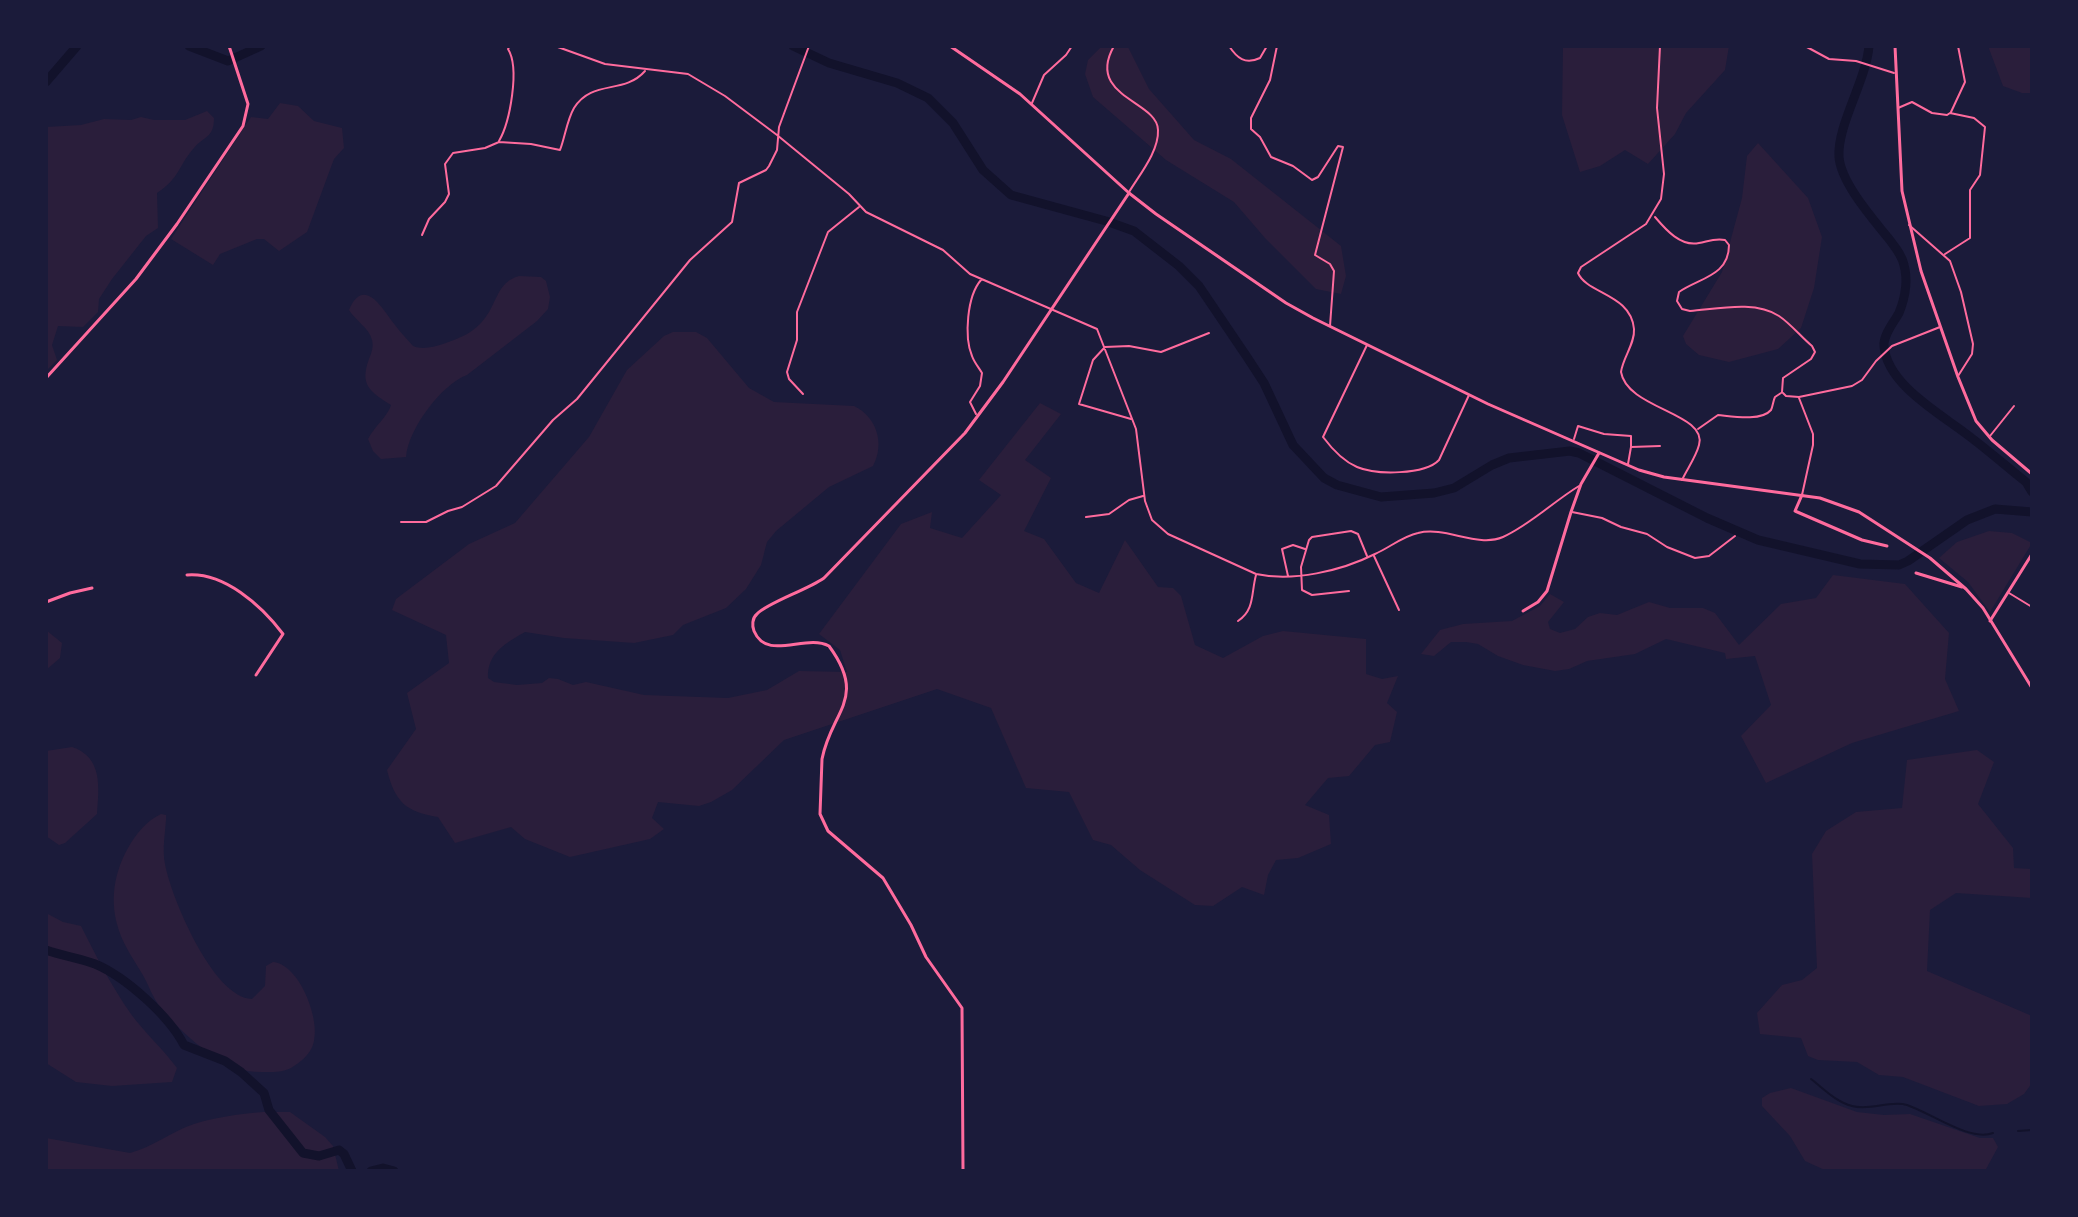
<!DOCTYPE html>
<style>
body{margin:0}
#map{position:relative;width:2078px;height:1217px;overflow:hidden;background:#1b1b3a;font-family:Arial,sans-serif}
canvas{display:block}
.frame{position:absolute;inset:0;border:48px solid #1b1b3a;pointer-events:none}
</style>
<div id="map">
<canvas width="2078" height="1217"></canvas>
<div class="frame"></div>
</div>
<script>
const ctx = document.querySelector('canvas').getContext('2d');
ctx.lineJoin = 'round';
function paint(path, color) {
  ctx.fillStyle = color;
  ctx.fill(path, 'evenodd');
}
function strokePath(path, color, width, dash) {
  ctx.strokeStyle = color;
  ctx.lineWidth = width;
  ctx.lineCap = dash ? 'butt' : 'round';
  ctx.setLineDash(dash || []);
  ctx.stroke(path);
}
paint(new Path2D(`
 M 1102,46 L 1128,47 L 1149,89 L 1194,140 L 1231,159 L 1341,246 L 1346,276 L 1341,294 L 1316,289 L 1265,238 L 1234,202 L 1166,160 L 1093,97 L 1085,74 L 1088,60 Z
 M 1563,46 L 1729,46 L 1725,70 L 1686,113 L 1675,134 L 1648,164 L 1625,150 L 1600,166 L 1580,172 L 1562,115 Z
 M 1988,46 L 2032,46 L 2032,93 L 2022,93 L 2003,86 Z
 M 280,103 L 298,106 L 314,121 L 342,128 L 344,148 L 334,159 L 307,232 L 279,251 L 264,239 L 257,239 L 220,254 L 213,265 L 171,239 L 251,117 L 268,119 Z
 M 207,111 L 214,118 C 214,138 204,136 194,148 C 178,166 180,178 157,193 L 158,228 L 146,236 L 112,279 L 99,299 L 98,312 L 83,327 L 58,326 L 52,345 L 57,360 L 46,371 L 46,127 L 81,125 L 104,119 L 131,120 L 141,117 L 154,120 L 185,120 Z
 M 1758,143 L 1808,198 L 1822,237 L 1814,288 L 1801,328 L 1778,349 L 1729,362 L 1699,355 L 1686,344 L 1683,336 L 1722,272 L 1742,198 L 1747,156 Z
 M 519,276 L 541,277 L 546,281 L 550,297 L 548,309 L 537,321 L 467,375 C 442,384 408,429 406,457 L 381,459 L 373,451 L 368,439 C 374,427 388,416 391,405 C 371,392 359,386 369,359 C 371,354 374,347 372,340 C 370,329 355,320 349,310 C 364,274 384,311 395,325 C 400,332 407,339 413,346 C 423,350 433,347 443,344 C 460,338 474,333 485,318 C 497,303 497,282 519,276 Z
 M 673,332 L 696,332 L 707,338 L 749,388 L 774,402 L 854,406 C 877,417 885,444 873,466 L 829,487 L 776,531 L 767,542 L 761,565 L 746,589 L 726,608 L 683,625 L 673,635 L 634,643 L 564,638 L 525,632 C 506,643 487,653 488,678 L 494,682 L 517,685 L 542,683 L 549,678 L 558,679 L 573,685 L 586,682 L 644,695 L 728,698 L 767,690 L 799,671 L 847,672 L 840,650 L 819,634 L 901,524 L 932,512 L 930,528 L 962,538 L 1001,495 L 979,480 L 1040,403 L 1061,414 L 1025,460 L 1051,478 L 1024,531 L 1044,539 L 1076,583 L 1099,593 L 1125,540 L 1158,587 L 1173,588 L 1181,596 L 1195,645 L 1223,658 L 1263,636 L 1283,631 L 1366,639 L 1366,674 L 1382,679 L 1398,676 L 1387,703 L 1397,712 L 1390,742 L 1375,745 L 1349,776 L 1328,778 L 1305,805 L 1329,815 L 1331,844 L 1298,858 L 1276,860 L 1268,875 L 1264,895 L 1242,887 L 1213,906 L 1195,905 L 1140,870 L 1111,845 L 1093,840 L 1069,792 L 1026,788 L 991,708 L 937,689 L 784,740 L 732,790 L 711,802 L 699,806 L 658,802 L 652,818 L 664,829 L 650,839 L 570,857 L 525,839 L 511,827 L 455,843 L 438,817 C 406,812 395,802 387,770 L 416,729 L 407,693 L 449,663 L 446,635 L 392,610 L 396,599 L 469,544 L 515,523 L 589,437 L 627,370 L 664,336 Z
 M 1989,531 L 2012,533 L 2032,543 L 1990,612 L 1968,582 L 1939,558 L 1957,542 Z
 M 1833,575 L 1905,584 L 1949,633 L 1945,679 L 1959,711 L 1852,743 L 1766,783 L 1741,736 L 1771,705 L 1755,656 L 1726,659 L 1725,653 L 1666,639 L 1635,654 L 1587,661 L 1569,669 L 1555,671 L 1523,665 L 1498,656 L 1478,644 L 1466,642 L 1451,642 L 1434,656 L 1421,654 L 1440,630 L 1463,624 L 1512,621 L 1540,606 L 1550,594 L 1564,602 L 1548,622 L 1550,629 L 1560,633 L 1575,629 L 1588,617 L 1600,613 L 1617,615 L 1649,602 L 1670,608 L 1703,608 L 1715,613 L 1739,645 L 1781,604 L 1816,598 Z
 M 46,630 L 62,643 L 60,658 L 46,670 Z
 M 72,747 C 103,757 99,788 97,814 L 65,843 L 59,845 L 46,836 L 46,751 Z
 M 1977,750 L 1994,762 L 1978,804 L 2013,848 L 2014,868 L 2032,869 L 2032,898 L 1956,893 L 1930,910 L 1927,971 L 2032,1016 L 2032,1083 L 2024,1094 L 2007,1104 L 1979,1106 L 1903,1077 L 1879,1075 L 1857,1062 L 1818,1060 L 1808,1056 L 1801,1038 L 1760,1034 L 1757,1013 L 1782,985 L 1802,980 L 1817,968 L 1812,854 L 1826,831 L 1856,812 L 1902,808 L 1907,760 Z
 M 161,814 L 166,815 L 166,820 C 165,834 162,850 165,864 C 171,897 213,998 252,999 L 265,986 L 266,966 L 273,962 C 299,964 320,1018 314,1041 C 312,1053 301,1062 291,1068 C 283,1072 276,1072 268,1072 C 259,1072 251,1072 243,1070 C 215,1063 175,1028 158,1004 C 151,994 148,983 141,972 C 132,957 121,941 117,924 C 110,897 115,871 128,848 C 136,834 146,821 161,814 Z
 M 46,913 L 63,922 L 81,926 C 96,956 112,987 131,1014 C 144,1032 163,1049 177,1068 L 172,1082 L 112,1086 L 76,1082 L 46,1063 Z
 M 1791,1088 L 1857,1112 L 1884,1115 L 1910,1114 L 1980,1138 L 1993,1138 L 1998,1147 L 1985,1171 L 1827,1171 L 1805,1161 L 1790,1136 L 1762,1106 L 1762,1098 L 1770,1093 Z
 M 263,1112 L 290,1112 L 325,1137 L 333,1146 L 339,1171 L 46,1171 L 46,1138 L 130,1153 C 153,1147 172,1131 194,1124 C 216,1117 239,1114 263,1112 Z`), '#2a1e3b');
strokePath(new Path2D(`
 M 1811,1079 C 1824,1089 1836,1102 1852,1106 C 1870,1111 1890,1100 1907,1105 C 1931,1113 1970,1142 1993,1133
 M 2018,1131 L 2032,1130`), '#12122b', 2);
strokePath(new Path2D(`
 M 189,46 L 228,61 L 261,46
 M 793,46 L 829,63 L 897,83 L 928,98 L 953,123 L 983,170 L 1011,195 L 1106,221 L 1134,231 L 1179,266 L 1199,286 L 1247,357 L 1264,383 L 1293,445 L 1324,478 L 1337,485 L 1381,497 L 1434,493 L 1454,488 L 1492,465 L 1509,458 L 1570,451 L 1579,453 L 1707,518 L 1758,540 L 1860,564 L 1899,565 L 1908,561 L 1967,520 L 1995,509 L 2032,512
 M 1869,46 C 1866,81 1837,125 1839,157 C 1841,183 1873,219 1889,239 C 1895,247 1902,255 1904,265 C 1908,280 1905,298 1899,313 C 1894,322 1883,335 1884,346 C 1887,385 1941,414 1969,436 C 1989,451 2007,467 2026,482 L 2032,492
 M 46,82 L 77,46
 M 46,950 C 62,956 80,958 95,964 C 126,977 169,1016 184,1045 L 225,1061 L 241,1072 L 264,1093 L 269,1110 L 303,1153 L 319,1156 L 339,1150 L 344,1154 L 352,1171
 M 371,1171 L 383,1168 L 394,1171`), '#12122b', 9);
strokePath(new Path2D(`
 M 555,46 L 605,64 L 688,74 L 725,96 L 777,135 L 849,194 L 866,212 L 943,250 L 970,274 L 1097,329 L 1136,429 L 1145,501 L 1152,520 L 1168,534 L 1256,574 C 1293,582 1341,571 1375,554 C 1389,548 1403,536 1418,533 C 1446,526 1477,548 1503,537 C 1530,525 1554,501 1579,486
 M 1114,46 C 1085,97 1158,101 1158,130 C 1159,151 1140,174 1129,192
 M 1229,46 C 1237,58 1245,65 1260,58 L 1267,46
 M 1277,46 L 1270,80 L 1251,118 L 1251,129 L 1260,137 L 1271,157 L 1293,166 L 1312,180 L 1318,177 L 1338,146 L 1343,147 L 1315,255 L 1330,264 L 1334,271 L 1330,326
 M 1660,46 L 1657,108 L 1664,174 L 1661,199 L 1646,224 L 1581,267 L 1578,273 C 1587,294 1631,294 1634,329 C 1635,344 1623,357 1621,372 C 1627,409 1708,413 1699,445 C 1696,457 1687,469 1682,480
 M 1805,46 L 1829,59 L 1856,61 L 1894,73
 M 1032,103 L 1044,75 L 1066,55 L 1072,46
 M 1898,108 L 1912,102 L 1932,113 L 1947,115 L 1950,113 L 1974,118 L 1985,127 L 1980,175 L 1970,190 L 1970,238 L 1945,254
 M 1951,112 L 1965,82 L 1958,46
 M 499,141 C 510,122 520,68 508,49 L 510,46
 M 1655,217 C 1666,230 1681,247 1699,243 C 1709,241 1715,238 1725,240 L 1729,245 C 1729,276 1699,278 1679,292 L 1677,301 L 1682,309 L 1690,311 C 1717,309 1755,300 1779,316 C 1791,324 1801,337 1812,346 L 1815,352 L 1811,359 L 1783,378 L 1782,392
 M 1909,225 L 1950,261 L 1961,292 L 1973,344 L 1972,354 L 1958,376
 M 422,235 L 429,219 L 445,202 L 449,194 L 445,164 L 453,153 L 485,148 L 499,142 L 531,144 L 560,150 C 565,137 567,120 574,108 C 592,79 624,95 645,71
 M 1367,345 L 1323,437 C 1332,449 1343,461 1357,467 C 1376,475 1425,475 1439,460 L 1469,395
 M 1783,393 L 1786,396 L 1799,397 L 1852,386 L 1862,380 L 1876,361 L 1892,346 L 1940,327
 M 803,394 L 789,379 L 787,372 L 797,340 L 797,312 L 828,232 L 859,207
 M 1799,398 L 1813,434 L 1813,445 L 1802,495
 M 976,414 L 970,402 L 980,386 L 982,373 C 979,368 974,362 972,356 C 964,337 967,296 981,280
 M 1131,419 L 1079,404 L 1093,360 L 1105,347 L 1129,346 L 1161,352 L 1209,333
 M 1698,429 L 1718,415 C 1730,416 1761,422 1771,410 C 1773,406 1773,401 1775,397 L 1781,393
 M 1990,436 L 2014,406
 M 1574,439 L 1578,426 L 1604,434 L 1631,436 L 1631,447
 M 1628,464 L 1631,447 L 1660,446
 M 1572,512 L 1602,518 L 1621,527 L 1647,534 L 1667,547 L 1695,558 L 1709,556 L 1735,536
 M 1086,517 L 1109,514 L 1129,500 L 1143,496
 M 401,522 L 426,522 L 448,511 L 462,507 L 496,486 L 553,420 L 577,399 L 690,260 L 732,222 L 739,183 L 766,170 L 769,166 L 777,150 L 779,127 L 809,46
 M 1374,556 L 1399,610
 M 1288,576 L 1282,549 L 1293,545 L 1305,549
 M 1349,591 L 1312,595 L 1302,590 L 1301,567 L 1309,540 L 1312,537 L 1351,531 L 1358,534 L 1367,556
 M 2009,593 L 2032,607
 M 1238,621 C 1255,610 1251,593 1256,575`), '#ff6b9d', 2);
strokePath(new Path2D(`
 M 1802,495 L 1795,511 L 1862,540 L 1887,546
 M 1916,573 L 1962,587
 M 187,575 C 224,572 261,605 283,634 L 256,675
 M 46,602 L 70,593 L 92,588
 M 1523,611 L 1538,602 L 1547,591 L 1571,512 L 1581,484 L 1599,453
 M 1990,621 L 2032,554
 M 963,1171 L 962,1008 L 926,957 L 911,925 L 883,878 L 828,831 L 820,814 L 822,759 C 831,711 868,699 829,646 C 806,633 767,662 754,631 C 752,626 752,618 757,614 C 767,603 807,590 824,578 L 965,433 L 1003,382 L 1129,193`), '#ff6b9d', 3);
strokePath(new Path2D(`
 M 950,46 L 1020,94 L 1129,193 L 1156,214 L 1286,303 L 1313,318 L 1488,404 L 1639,470 L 1664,477 L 1820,498 L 1859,512 L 1930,558 L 1966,589 L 1983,608 L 2032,688
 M 1895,46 L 1902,191 L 1921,271 L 1958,377 L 1976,421 L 1992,440 L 2032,474`), '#ff6b9d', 3);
strokePath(new Path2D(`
 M 46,378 L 136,279 L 177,224 L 243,126 L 248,104 L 229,46`), '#ff6b9d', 3);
</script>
